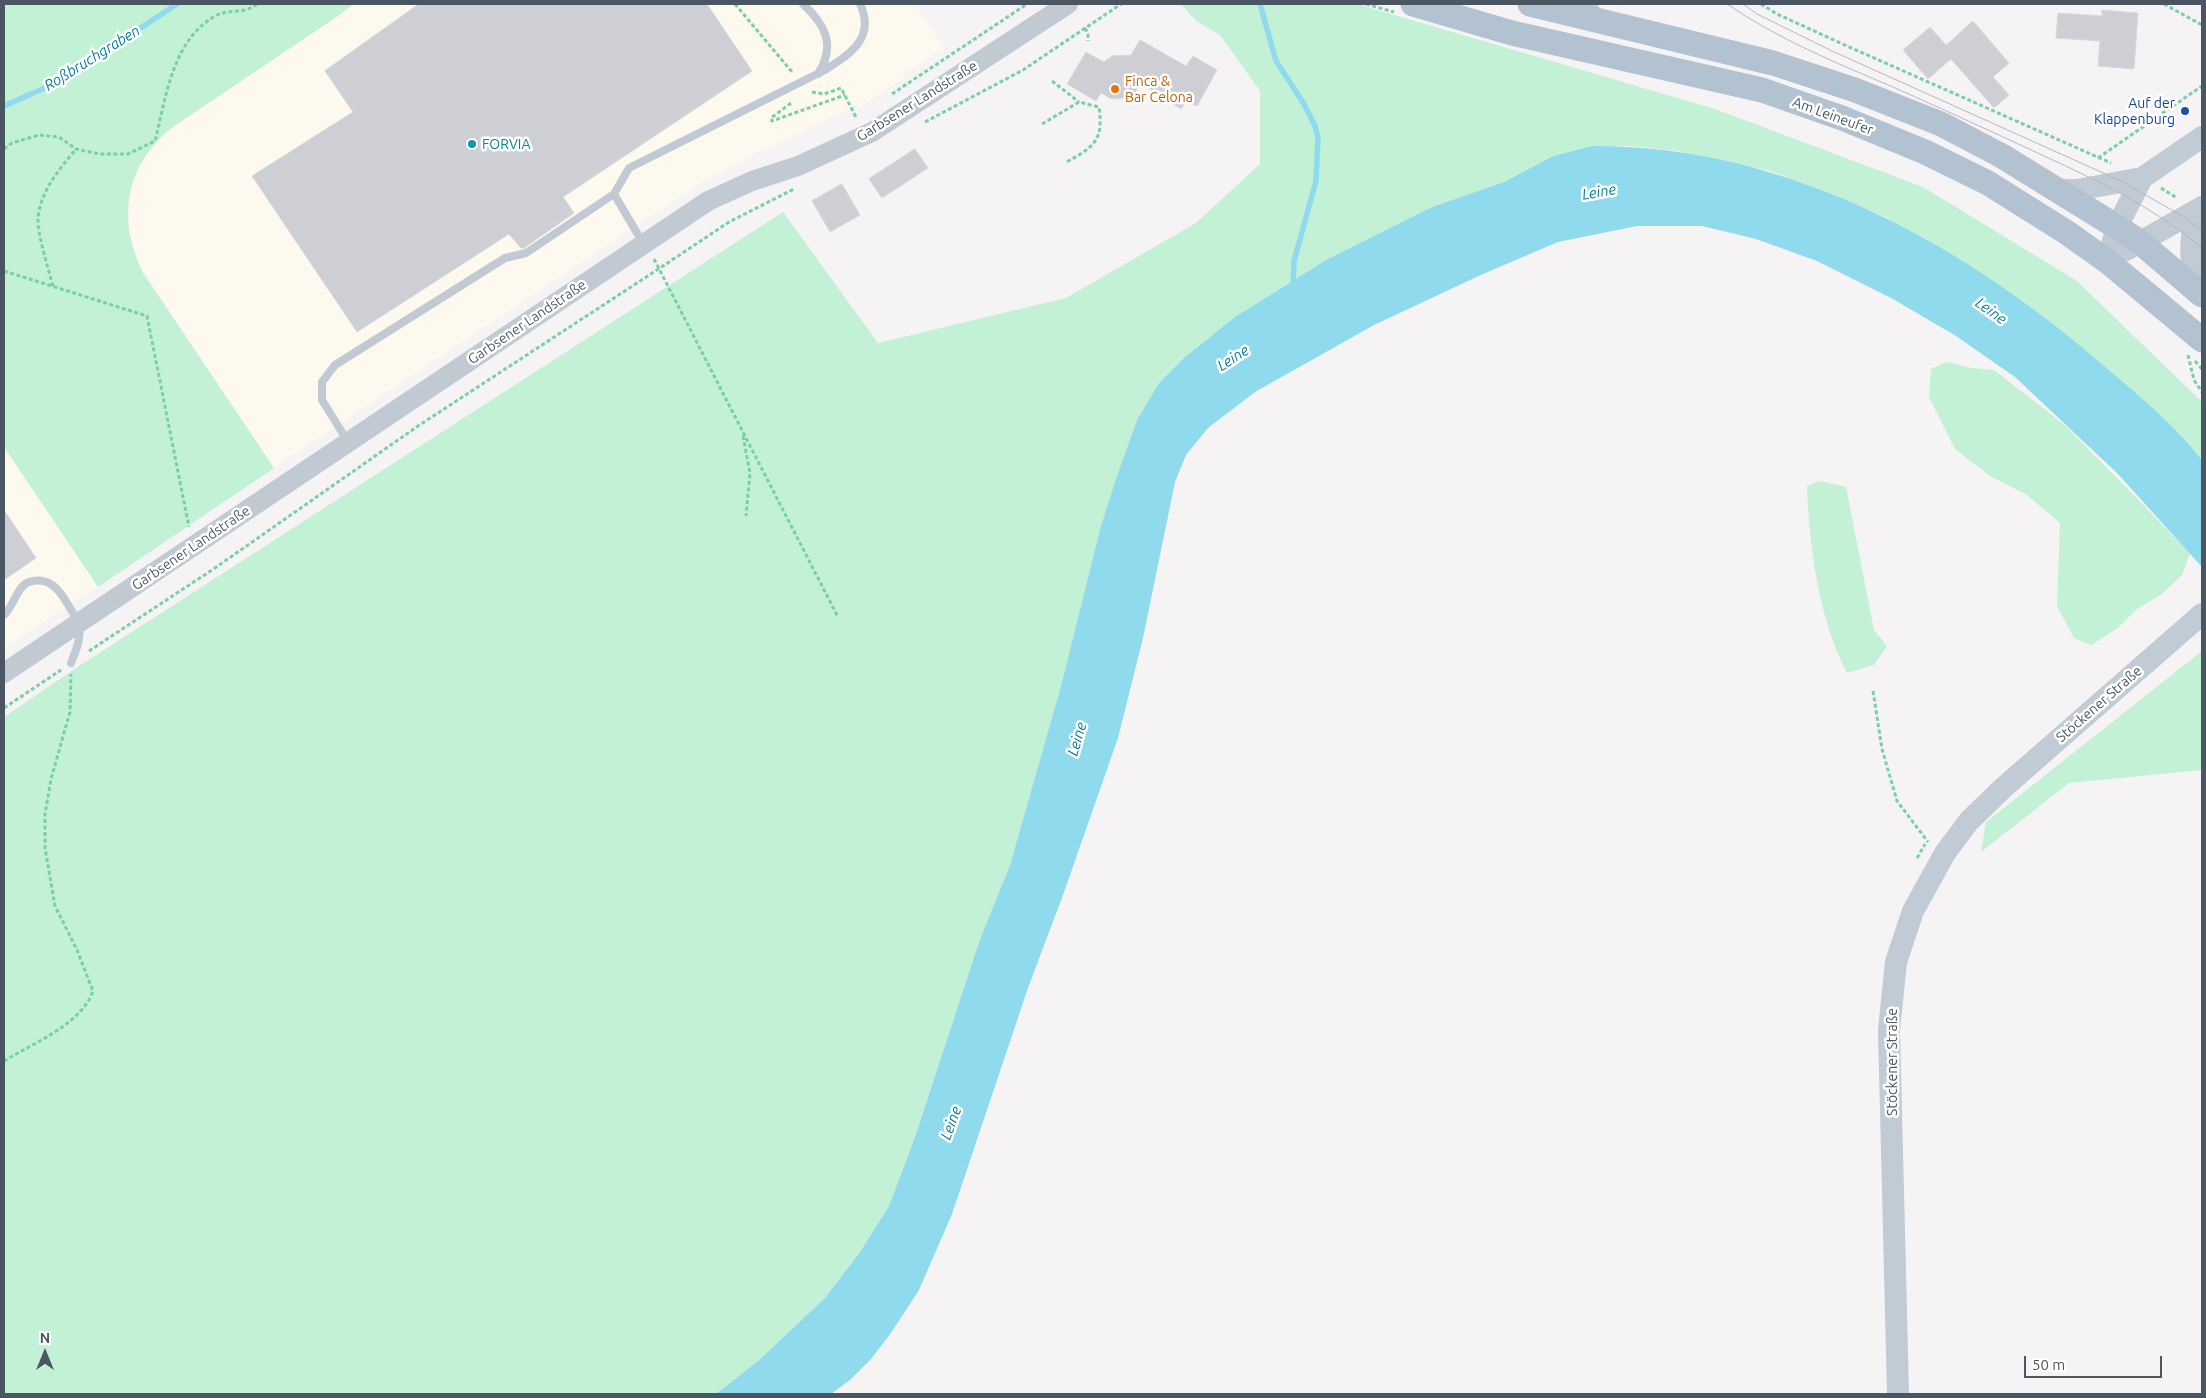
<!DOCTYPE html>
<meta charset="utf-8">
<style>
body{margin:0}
#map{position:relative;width:2206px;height:1398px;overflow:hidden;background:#f5f3f3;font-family:Ubuntu,sans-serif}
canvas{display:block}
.frame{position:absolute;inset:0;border:5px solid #4a5661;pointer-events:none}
.north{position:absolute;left:20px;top:1328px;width:50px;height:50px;-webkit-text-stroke:4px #fff;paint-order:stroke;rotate:0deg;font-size:14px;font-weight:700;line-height:20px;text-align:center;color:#4a5661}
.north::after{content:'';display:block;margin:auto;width:18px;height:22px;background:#4a5661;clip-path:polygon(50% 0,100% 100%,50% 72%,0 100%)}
.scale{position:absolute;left:2024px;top:1356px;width:138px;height:22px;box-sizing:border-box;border:2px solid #4a5661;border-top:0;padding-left:6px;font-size:15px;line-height:18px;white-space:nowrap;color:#4a5661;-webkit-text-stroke:4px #fff;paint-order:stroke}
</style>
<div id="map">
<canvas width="2206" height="1398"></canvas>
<div class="frame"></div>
<div class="north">N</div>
<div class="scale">50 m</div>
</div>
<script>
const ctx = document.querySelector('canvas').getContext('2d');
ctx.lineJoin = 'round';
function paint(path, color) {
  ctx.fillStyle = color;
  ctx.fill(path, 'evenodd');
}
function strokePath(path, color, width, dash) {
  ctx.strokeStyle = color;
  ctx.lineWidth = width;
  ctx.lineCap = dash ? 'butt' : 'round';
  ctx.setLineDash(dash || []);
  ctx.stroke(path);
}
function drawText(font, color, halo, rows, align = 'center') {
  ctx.font = font + ' Ubuntu,sans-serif';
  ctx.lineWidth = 5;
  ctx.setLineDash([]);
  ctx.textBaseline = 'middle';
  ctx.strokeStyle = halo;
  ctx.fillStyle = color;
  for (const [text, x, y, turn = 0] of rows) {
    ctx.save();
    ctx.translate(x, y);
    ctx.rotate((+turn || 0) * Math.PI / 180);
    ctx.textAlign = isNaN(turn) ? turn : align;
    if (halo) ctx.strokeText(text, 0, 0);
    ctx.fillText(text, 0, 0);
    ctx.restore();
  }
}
paint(new Path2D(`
 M 353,4 L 915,4 L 944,47 L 902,75 L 904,78 L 859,108 L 857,105 L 754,154 L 699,184 L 274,468 L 140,266 L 129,232 L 129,198 L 133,180 L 143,158 L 164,133 Z
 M 4,447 L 98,587 L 4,648 Z`), '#fdf9ef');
paint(new Path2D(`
 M 4,4 L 354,4 L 338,16 L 170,129 C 124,168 117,220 143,273 L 274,468 L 98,587 L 4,447 Z
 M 1181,4 L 1357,4 L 1715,109 L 1923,187 L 2077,281 L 2202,402 L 2202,460 L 2194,450 L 1887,218 L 1825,191 L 1770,171 L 1677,151 L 1632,146 L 1592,146 L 1553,156 L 1504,182 L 1432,207 L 1326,260 L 1235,317 L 1185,357 L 1159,383 L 1137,420 L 1100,529 L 1061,686 L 1010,865 L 979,942 L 915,1137 L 889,1206 L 860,1252 L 825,1298 L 758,1361 L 716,1394 L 4,1394 L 4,717 L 76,668 L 783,212 L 878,343 L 1066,298 L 1196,223 L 1260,164 L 1260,91 L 1220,35 L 1196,21 Z
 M 1946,362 L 1972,368 L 1994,370 L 2066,426 L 2190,553 L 2182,575 L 2162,594 L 2137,609 L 2118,628 L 2091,645 L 2074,638 L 2057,606 L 2060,523 L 2027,495 L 1990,476 L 1955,449 L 1929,397 L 1931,369 Z
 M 1819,481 L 1846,487 L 1874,630 L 1887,646 L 1874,665 L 1847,673 C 1819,620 1809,546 1807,486 Z
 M 2202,651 L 2202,770 L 2069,783 L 1981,852 L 1986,822 Z`), '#c3f1d5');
paint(new Path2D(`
 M 1592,146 C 1788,145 1966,245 2110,371 C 2142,398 2176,427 2202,460 L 2202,567 L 2118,474 L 2015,377 L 1956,336 L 1893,299 L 1817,261 L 1756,239 L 1702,226 L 1637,226 L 1558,242 L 1483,274 L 1374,325 L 1255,392 L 1208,428 L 1186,455 L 1175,482 L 1143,638 L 1118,738 L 1063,895 L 1028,988 L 952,1214 L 919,1290 L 891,1333 L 871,1359 L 850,1380 L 831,1394 L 716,1394 L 758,1361 L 825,1298 L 860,1252 L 889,1206 L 915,1137 L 979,942 L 1010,865 L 1061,686 L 1100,529 L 1116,479 L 1137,420 L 1159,383 L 1185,357 L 1235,317 L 1326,260 L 1432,207 L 1504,182 L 1553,156 Z`), '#90daee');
strokePath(new Path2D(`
 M 1260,4 L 1276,61 L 1304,104 L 1315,126 L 1318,137 L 1316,181 L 1294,261 L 1293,288
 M 4,106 L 58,82 L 177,4`), '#90daee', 5.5);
const building = new Path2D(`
 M 419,4 L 707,4 L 752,71 L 563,197 L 574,213 L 524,248 L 521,248 L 509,234 L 357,332 L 252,176 L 353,112 L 325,71 Z
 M 2102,10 L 2138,13 L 2134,69 L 2098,66 L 2100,41 L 2056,38 L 2058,13 L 2102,16 Z
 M 1973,21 L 2009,63 L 1993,77 L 2009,95 L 1994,108 L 1951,59 L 1928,79 L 1903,50 L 1930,27 L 1946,45 Z
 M 1140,40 L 1186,66 L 1193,56 L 1217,70 L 1197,106 L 1186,101 L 1181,109 L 1140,83 L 1135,93 L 1124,98 L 1112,99 L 1101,93 L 1096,101 L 1067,84 L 1086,52 L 1104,62 L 1112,56 L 1131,55 Z
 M 915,149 L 928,168 L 882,198 L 869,179 Z
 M 842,184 L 860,215 L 830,232 L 812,201 Z
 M 4,510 L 36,558 L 4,580 Z`);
paint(building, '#cdcfd5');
strokePath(building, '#d7d9de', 1);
strokePath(new Path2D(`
 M 735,4 L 792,72
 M 1366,4 L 1394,12
 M 1761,4 L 1777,14 L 1847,46 L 2111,163
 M 2164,4 L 2202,25
 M 1085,28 L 1088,34 L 1088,41
 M 1052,81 L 1079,102
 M 812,92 L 824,94 L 841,88 L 857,119
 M 892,94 L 1027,4
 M 791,103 L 771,118 L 772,121 L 845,95
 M 925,122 L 1023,70 L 1121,4
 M 1042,124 L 1079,102 L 1099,107 C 1104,142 1093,147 1065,163
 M 4,149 L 12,143 L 39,135 L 59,137 L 76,149 L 100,154 L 128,154 L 155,141 C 166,98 172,39 217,15 C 230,9 245,14 257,4
 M 2098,158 L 2202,86
 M 2161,188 L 2177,198
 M 654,259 L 838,617
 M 4,271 L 147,316 L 189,527
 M 53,286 C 49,271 37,233 38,219 C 40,191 59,170 76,149
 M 2188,355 L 2194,380 L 2202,392
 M 2195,361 L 2202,369
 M 743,436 L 750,473 L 746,516
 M 89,651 L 215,568 L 418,426 L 660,268 L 729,222 L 794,189
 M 1873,691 L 1882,749 L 1897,801 L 1928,842
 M 4,708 L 61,670
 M 1917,858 L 1925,844
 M 4,1061 C 33,1043 81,1025 93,991 L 77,950 L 55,906 L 45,848 L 45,814 L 51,779 L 70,712 L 71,674`), '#7ad0a6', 3, [4, 2.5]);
strokePath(new Path2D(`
 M 803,4 C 826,25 836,46 818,74
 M 1592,4 L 1600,15
 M 643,243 L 614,194 L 629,168 L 825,70 C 850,54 876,38 860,4
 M 348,442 L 322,400 L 322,382 L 335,365 L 505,258 L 526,253 L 614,194
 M 4,615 C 14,606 17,586 29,582 C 50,575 61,592 70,608 C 73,613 78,620 79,626 C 81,640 76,650 71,663`), '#c1cad2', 8);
strokePath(new Path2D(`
 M 4,673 L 708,201 L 752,181 L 798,166 L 872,132 L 1068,4`), '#c1cad2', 20);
strokePath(new Path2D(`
 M 2058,190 L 2077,190 L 2142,178
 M 2126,250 L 2202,207
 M 2107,261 L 2117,227 L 2142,178 L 2202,137
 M 2195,289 C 2191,261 2188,237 2198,210
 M 1898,1394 L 1889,1030 L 1896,962 L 1913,911 L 1945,853 L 1969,821 L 2003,788 L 2202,614`), '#c1cbd6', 22);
strokePath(new Path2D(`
 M 1413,4 L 1512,33 L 1762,90 L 1842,118 L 1925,152 L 1988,183 L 2066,232 L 2107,261 L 2202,340
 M 1530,4 L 1773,63 L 1855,90 L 1941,124 L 2002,156 L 2117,227 L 2140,242 L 2202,295`), '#b3c2d1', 25);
strokePath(new Path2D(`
 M 1727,4 C 1778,39 1836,63 1893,87 C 1947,111 2001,136 2055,161 C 2107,185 2158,211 2202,248
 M 1743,4 L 1757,14 L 1832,51 L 2121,181 L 2184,217 L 2202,231`), '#b5b8bd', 1);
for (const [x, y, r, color] of [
 [1115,89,5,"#e8710a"],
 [2185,111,5,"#1a4fb4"],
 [472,144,5,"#0f9aa8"]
]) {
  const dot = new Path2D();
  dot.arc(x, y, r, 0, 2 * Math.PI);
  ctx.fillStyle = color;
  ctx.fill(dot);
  strokePath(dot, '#fff', 2);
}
drawText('14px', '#c56008', '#fff', [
 ["Finca &",1125,81],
 ["Bar Celona",1125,97]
], 'left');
drawText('14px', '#4a5661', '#fff', [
 ["Garbsener Landstraße",917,101,-32],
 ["Am Leineufer",1833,116,20],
 ["Garbsener Landstraße",527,322,-34],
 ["Garbsener Landstraße",191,548,-34],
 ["Stöckener Straße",2099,704,-41],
 ["Stöckener Straße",1892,1062,-90]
]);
drawText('14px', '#164399', '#fff', [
 ["Auf der",2175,103],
 ["Klappenburg",2175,119]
], 'right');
drawText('14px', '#0d838f', '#fff', [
 ["FORVIA",482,144]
], 'left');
drawText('italic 15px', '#0c7c9b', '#fff', [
 ["Roßbruchgraben",92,58,-32],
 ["Leine",1599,192,-10],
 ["Leine",1991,311,36],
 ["Leine",1233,358,-33],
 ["Leine",1077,739,-74],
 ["Leine",951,1123,-70]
]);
</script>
